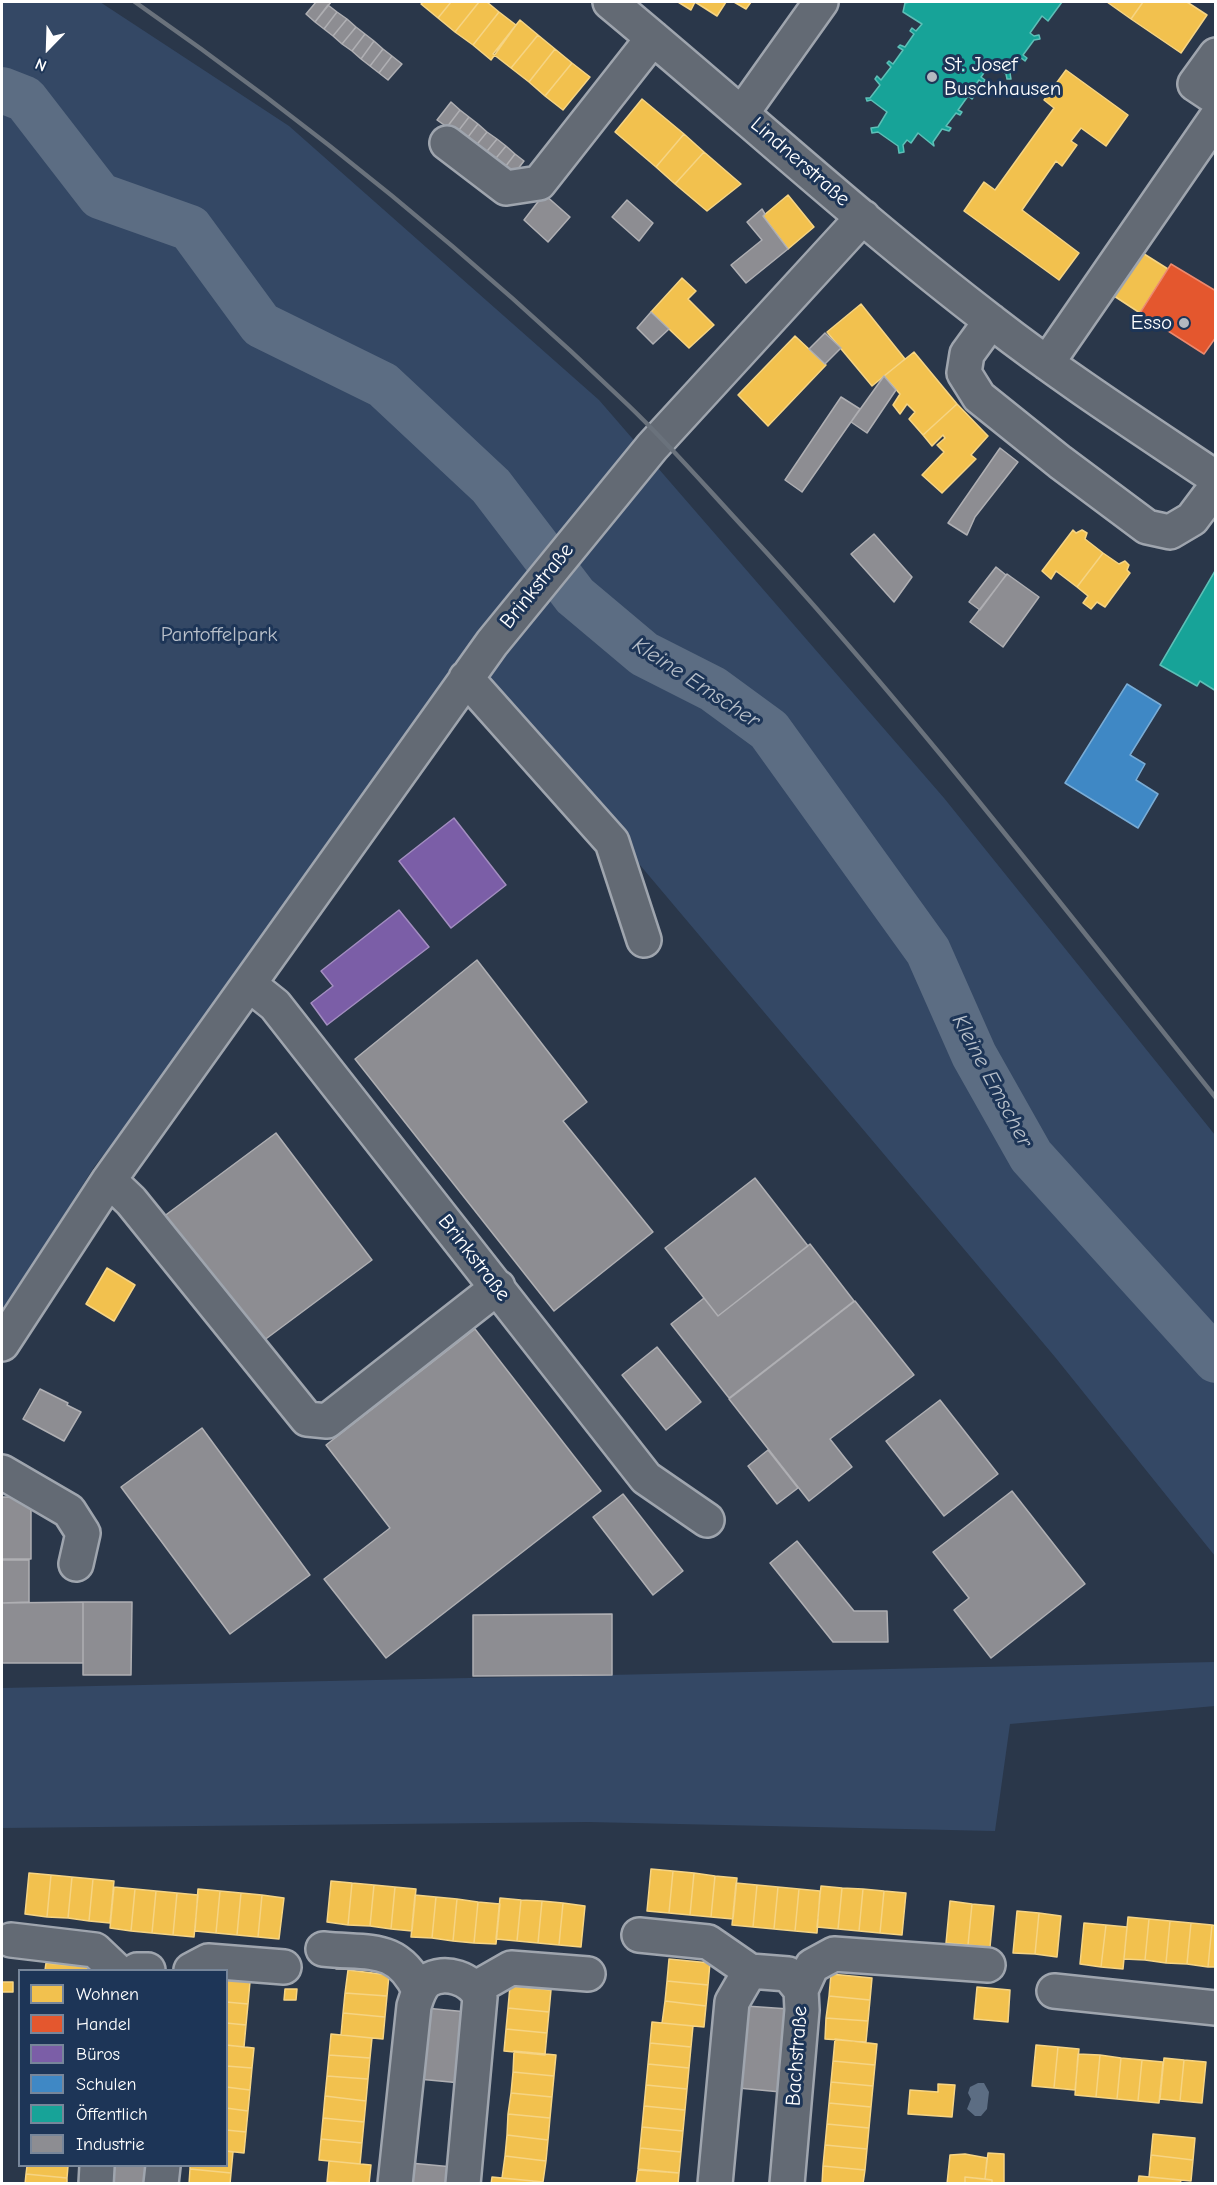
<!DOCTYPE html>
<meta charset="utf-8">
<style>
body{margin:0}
#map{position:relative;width:1217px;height:2185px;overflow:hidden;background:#2a374a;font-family:"Comic Neue",sans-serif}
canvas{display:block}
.frame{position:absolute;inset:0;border:3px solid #fff;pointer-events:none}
.legend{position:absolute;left:18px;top:1969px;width:210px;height:198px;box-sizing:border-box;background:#1d3557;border:2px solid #77869a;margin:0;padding:8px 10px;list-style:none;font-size:18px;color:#fff}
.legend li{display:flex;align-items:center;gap:12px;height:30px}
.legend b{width:30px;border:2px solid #77869a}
.north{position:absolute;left:18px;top:18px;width:60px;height:60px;-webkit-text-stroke:4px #1d3557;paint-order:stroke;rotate:203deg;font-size:16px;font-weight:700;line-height:24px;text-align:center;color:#fff}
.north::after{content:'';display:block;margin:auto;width:21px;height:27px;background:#fff;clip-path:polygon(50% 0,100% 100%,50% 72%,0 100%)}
</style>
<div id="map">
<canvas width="1217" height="2185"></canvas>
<div class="frame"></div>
<ul class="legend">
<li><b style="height:16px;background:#f2c14e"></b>Wohnen</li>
<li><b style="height:16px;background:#e4572e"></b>Handel</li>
<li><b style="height:16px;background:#7b5ea7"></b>Büros</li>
<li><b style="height:16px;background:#3f88c5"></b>Schulen</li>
<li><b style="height:16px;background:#17a398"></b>Öffentlich</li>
<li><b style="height:16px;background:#8d8d92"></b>Industrie</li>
</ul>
<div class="north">N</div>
</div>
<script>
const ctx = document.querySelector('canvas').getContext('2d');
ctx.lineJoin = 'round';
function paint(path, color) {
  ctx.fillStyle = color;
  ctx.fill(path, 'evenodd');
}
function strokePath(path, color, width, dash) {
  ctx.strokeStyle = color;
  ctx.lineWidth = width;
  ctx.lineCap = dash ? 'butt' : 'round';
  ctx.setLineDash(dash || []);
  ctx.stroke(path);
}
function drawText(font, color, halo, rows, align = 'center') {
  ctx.font = font + ' "Comic Neue",sans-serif';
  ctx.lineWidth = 6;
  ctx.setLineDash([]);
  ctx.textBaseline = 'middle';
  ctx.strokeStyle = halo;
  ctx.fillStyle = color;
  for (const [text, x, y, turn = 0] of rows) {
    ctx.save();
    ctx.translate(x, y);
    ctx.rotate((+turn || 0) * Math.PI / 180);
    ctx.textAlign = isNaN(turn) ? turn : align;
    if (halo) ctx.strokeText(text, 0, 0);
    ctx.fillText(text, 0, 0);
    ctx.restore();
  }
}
paint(new Path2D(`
 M 2,2 L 100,2 L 289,126 L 599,400 L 944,798 L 1215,1135 L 1215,1556 L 1055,1357 L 478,673 L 94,1167 L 2,1313 Z
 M 1215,1662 L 1215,1706 L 1010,1724 L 995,1831 L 588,1822 L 2,1828 L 2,1688 Z`), '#344865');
paint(new Path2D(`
 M 978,2083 L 984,2083 L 989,2092 L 987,2109 L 981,2116 L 975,2116 L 967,2109 L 971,2099 L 968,2093 L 970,2087 Z`), '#5c6d83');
const homes = new Path2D(`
 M 423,2 L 451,2 L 438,18 L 421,4 Z
 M 451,2 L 479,2 L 455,32 L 438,18 Z
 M 479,2 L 487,2 L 499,12 L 473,45 L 455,32 Z
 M 678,2 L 726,2 L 717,16 L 695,2 L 691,10 Z
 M 734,2 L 751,2 L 746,9 Z
 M 1107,2 L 1143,2 L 1131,19 Z
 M 1143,2 L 1187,2 L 1207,15 L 1181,53 L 1131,19 Z
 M 499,12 L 516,25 L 491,60 L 473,45 Z
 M 520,20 L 538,35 L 511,68 L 493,54 Z
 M 538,35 L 555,49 L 529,82 L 511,68 Z
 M 555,49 L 572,63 L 545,96 L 529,82 Z
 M 572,63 L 590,77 L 563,110 L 545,96 Z
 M 1066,70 L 1128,115 L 1106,146 L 1081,128 L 1071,141 L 1077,145 L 1062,166 L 1056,161 L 1022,210 L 1079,253 L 1059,280 L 964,211 L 984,182 L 995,190 L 1054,108 L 1044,100 Z
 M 642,99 L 684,134 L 656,167 L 615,132 Z
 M 684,134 L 704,152 L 675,184 L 656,167 Z
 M 704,152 L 741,184 L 707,211 L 675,184 Z
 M 788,195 L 814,227 L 788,249 L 763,216 Z
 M 1141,252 L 1168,269 L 1140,313 L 1111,294 Z
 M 682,278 L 696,291 L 688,299 L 714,325 L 689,348 L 651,312 Z
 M 861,304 L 905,359 L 872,386 L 827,332 Z
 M 795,336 L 826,365 L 768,426 L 738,395 Z
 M 914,352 L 957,404 L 923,435 L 909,419 L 915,412 L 907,404 L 900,414 L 893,405 L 900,394 L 884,376 Z
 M 957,404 L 988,436 L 971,455 L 976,459 L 942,493 L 922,475 L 944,452 L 937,445 L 945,438 L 943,435 L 932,446 L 923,435 Z
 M 1073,530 L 1076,533 L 1082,530 L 1087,533 L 1085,539 L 1103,553 L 1077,587 L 1056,571 L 1051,579 L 1042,571 Z
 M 1103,553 L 1119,564 L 1125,561 L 1129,565 L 1127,570 L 1130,573 L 1105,607 L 1097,602 L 1091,609 L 1083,603 L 1088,596 L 1077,587 Z
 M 107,1268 L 135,1285 L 114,1321 L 86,1304 Z
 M 651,1869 L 673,1871 L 669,1913 L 647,1911 Z
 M 673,1871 L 694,1873 L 690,1915 L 669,1913 Z
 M 29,1873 L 51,1875 L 47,1917 L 25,1914 Z
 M 694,1873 L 715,1876 L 711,1917 L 690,1915 Z
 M 51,1875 L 72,1877 L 68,1918 L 47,1917 Z
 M 715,1876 L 737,1878 L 733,1919 L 711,1917 Z
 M 72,1877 L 93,1879 L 89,1921 L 68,1918 Z
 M 93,1879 L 114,1881 L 110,1923 L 89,1921 Z
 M 331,1881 L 352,1883 L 348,1925 L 327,1922 Z
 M 352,1883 L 374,1885 L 370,1926 L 348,1925 Z
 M 736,1883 L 757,1885 L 753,1927 L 732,1925 Z
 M 374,1885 L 395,1887 L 391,1929 L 370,1926 Z
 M 757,1885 L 778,1887 L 774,1929 L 753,1927 Z
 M 821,1886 L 842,1888 L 838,1929 L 817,1927 Z
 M 114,1887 L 135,1889 L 131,1931 L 110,1928 Z
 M 395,1887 L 416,1889 L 412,1931 L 391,1929 Z
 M 778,1887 L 799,1889 L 795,1931 L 774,1929 Z
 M 842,1888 L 863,1889 L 859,1931 L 838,1929 Z
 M 135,1889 L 156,1891 L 152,1933 L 131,1931 Z
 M 198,1889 L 220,1891 L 216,1933 L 195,1931 Z
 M 799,1889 L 820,1891 L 817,1933 L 795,1931 Z
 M 863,1889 L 884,1891 L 880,1933 L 859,1931 Z
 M 156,1891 L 177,1893 L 173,1935 L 152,1933 Z
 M 220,1891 L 241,1893 L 237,1935 L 216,1933 Z
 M 884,1891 L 906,1893 L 902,1935 L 880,1933 Z
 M 177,1893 L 198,1895 L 194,1937 L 173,1935 Z
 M 241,1893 L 262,1895 L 258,1937 L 237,1935 Z
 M 262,1895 L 284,1898 L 279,1939 L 258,1937 Z
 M 415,1895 L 436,1897 L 432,1938 L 411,1937 Z
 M 436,1897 L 457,1899 L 453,1941 L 432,1938 Z
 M 500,1898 L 521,1900 L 517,1941 L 496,1939 Z
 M 457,1899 L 478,1902 L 474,1943 L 453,1941 Z
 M 521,1900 L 542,1901 L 538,1943 L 517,1941 Z
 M 542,1901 L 563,1903 L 559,1945 L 538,1943 Z
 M 950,1901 L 972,1904 L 968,1945 L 946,1943 Z
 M 478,1902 L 500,1904 L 496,1944 L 474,1943 Z
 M 563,1903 L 585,1906 L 581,1947 L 559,1945 Z
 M 972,1904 L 994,1906 L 990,1947 L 968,1945 Z
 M 1017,1911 L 1039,1913 L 1035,1954 L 1013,1953 Z
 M 1039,1913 L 1061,1916 L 1057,1957 L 1035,1954 Z
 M 1128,1917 L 1149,1919 L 1145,1960 L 1124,1959 Z
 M 1149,1919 L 1170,1921 L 1166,1963 L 1145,1960 Z
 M 1170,1921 L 1191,1923 L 1187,1964 L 1166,1963 Z
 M 1084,1923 L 1106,1925 L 1101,1967 L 1080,1964 Z
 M 1191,1923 L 1212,1925 L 1208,1967 L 1187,1964 Z
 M 1106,1925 L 1127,1927 L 1123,1969 L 1101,1967 Z
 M 1212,1925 L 1216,1926 L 1216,1967 L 1208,1967 Z
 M 669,1959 L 710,1963 L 708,1985 L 667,1981 Z
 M 46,1963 L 88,1967 L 87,1970 L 45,1970 Z
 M 348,1970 L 389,1975 L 387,1996 L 345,1993 Z
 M 831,1974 L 872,1978 L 870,2000 L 829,1996 Z
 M 226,1980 L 250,1982 L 248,2004 L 226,2002 Z
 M 667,1981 L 708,1985 L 706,2006 L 665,2001 Z
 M 2,1982 L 13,1982 L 13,1992 L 2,1992 Z
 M 510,1986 L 551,1990 L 549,2012 L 508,2008 Z
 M 977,1987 L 1010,1990 L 1008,2022 L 974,2019 Z
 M 285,1989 L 297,1989 L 296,2000 L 284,2000 Z
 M 345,1993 L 387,1996 L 385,2017 L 343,2013 Z
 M 829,1996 L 870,2000 L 868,2021 L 826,2018 Z
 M 665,2001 L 706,2006 L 704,2027 L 662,2023 Z
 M 226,2002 L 248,2004 L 246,2025 L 226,2023 Z
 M 508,2008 L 549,2012 L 547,2033 L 506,2029 Z
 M 343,2013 L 385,2017 L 383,2039 L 341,2035 Z
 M 826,2018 L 868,2021 L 866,2042 L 825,2039 Z
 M 652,2022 L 693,2026 L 691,2047 L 650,2043 Z
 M 226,2023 L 246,2025 L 244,2047 L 226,2045 Z
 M 506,2029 L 547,2033 L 545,2055 L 504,2051 Z
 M 331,2034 L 372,2038 L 370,2058 L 329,2055 Z
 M 835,2039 L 877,2044 L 875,2065 L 833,2061 Z
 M 650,2043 L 691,2047 L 689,2068 L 648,2064 Z
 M 226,2045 L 254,2048 L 252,2068 L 226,2066 Z
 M 1036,2045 L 1058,2047 L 1054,2088 L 1032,2086 Z
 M 1058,2047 L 1079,2049 L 1075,2090 L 1054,2088 Z
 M 514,2051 L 556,2055 L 554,2076 L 513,2072 Z
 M 1078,2054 L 1100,2055 L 1096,2097 L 1075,2095 Z
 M 329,2055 L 370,2058 L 368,2079 L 327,2076 Z
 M 1100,2055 L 1121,2058 L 1117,2099 L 1096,2097 Z
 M 1121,2058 L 1142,2060 L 1138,2101 L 1117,2099 Z
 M 1164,2058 L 1184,2060 L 1180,2101 L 1160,2099 Z
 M 1142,2060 L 1163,2062 L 1159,2103 L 1138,2101 Z
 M 1184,2060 L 1206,2062 L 1202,2103 L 1180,2101 Z
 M 833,2061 L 875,2065 L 873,2086 L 831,2082 Z
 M 648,2064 L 689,2068 L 687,2089 L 646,2085 Z
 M 226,2066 L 252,2068 L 250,2090 L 226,2087 Z
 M 513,2072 L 554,2076 L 552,2097 L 511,2093 Z
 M 327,2076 L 368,2079 L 366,2101 L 325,2096 Z
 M 831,2082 L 873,2086 L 871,2107 L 829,2103 Z
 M 938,2084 L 955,2085 L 952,2117 L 908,2114 L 910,2090 L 938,2092 Z
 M 646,2085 L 687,2089 L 685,2110 L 644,2106 Z
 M 226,2087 L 250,2090 L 248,2111 L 226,2108 Z
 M 511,2093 L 552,2097 L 550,2118 L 508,2114 Z
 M 325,2096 L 366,2101 L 364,2122 L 323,2118 Z
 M 829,2103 L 871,2107 L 869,2128 L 827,2124 Z
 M 644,2106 L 685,2110 L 683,2131 L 642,2127 Z
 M 226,2108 L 248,2111 L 246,2132 L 226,2130 Z
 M 508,2114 L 550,2118 L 548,2140 L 507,2135 Z
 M 323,2118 L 364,2122 L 362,2143 L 321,2139 Z
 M 827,2124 L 869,2128 L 867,2149 L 825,2145 Z
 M 642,2127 L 683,2131 L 681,2152 L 640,2148 Z
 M 226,2130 L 246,2132 L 244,2153 L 226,2151 Z
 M 1153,2134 L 1195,2138 L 1193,2160 L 1151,2155 Z
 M 507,2135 L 548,2140 L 546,2161 L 505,2156 Z
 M 321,2139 L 362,2143 L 360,2164 L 319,2160 Z
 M 825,2145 L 867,2149 L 865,2170 L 823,2166 Z
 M 640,2148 L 681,2152 L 679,2173 L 638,2169 Z
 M 226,2151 L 233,2152 L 231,2173 L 190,2169 L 190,2166 L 226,2166 Z
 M 988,2153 L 1004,2154 L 1004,2184 L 992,2184 L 992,2180 L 985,2179 Z
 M 965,2154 L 987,2158 L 985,2179 L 965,2177 L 965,2184 L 947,2184 L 950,2155 Z
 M 1151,2155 L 1193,2160 L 1191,2181 L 1149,2177 Z
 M 505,2156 L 546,2161 L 543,2182 L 502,2178 Z
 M 329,2161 L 371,2165 L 369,2184 L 327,2182 Z
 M 27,2166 L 68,2166 L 67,2178 L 26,2174 Z
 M 823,2166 L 865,2170 L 863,2184 L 822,2184 Z
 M 190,2169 L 231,2173 L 230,2184 L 189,2184 Z
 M 638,2170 L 679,2173 L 678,2184 L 636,2184 Z
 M 26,2174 L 67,2178 L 67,2184 L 25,2184 Z
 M 1139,2176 L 1181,2180 L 1180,2184 L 1138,2184 Z
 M 492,2177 L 533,2181 L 533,2184 L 491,2184 Z
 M 965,2177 L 992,2180 L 992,2184 L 965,2184 Z`);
paint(homes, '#f2c14e');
strokePath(homes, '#f6d483', 1.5);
const shops = new Path2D(`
 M 1171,264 L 1216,291 L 1216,337 L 1204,354 L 1140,313 Z`);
paint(shops, '#e4572e');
strokePath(shops, '#ec896d', 1.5);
const offices = new Path2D(`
 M 454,818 L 506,885 L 451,928 L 399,861 Z
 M 399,910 L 429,947 L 327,1025 L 311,1003 L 333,986 L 321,971 Z`);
paint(offices, '#7b5ea7');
strokePath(offices, '#a38ec1', 1.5);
const schools = new Path2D(`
 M 1127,684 L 1161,705 L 1130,755 L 1145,764 L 1136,780 L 1158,794 L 1138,828 L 1065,783 Z`);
paint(schools, '#3f88c5');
strokePath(schools, '#79acd6', 1.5);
const public = new Path2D(`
 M 910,2 L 1062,2 L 1048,21 L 1042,16 L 1030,33 L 1034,36 L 1039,35 L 1040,39 L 1034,40 L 1023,55 L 1027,58 L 1025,61 L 1021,58 L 1010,73 L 1011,79 L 1007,79 L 1006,74 L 991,63 L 981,77 L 985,80 L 983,83 L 979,80 L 970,93 L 974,96 L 972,99 L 968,96 L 958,110 L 962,112 L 960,115 L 956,113 L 946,126 L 951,128 L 949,131 L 942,129 L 933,142 L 934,146 L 918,133 L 911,143 L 907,140 L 903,145 L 904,152 L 899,153 L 898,146 L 878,132 L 872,133 L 871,128 L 878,127 L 887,112 L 871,100 L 867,101 L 866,98 L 870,98 L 880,85 L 875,79 L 877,76 L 881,80 L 891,67 L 887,63 L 889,61 L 893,64 L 903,50 L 898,47 L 900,45 L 905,47 L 914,34 L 910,31 L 912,28 L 916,31 L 922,24 L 903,12 L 905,3 Z
 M 1215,571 L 1216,572 L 1216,691 L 1200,681 L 1197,686 L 1160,665 Z`);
paint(public, '#17a398');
strokePath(public, '#5dbfb7', 1.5);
const industry = new Path2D(`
 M 316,2 L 331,2 L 315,22 L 306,14 Z
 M 328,5 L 337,12 L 324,29 L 315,22 Z
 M 337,12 L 347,19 L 333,36 L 324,29 Z
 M 347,19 L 356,27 L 342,44 L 333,36 Z
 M 356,27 L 365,34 L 352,51 L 342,44 Z
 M 365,34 L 374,41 L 361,59 L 352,51 Z
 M 374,41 L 383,49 L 370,66 L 361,59 Z
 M 383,49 L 392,56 L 379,73 L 370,66 Z
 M 392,56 L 402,64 L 388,80 L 379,73 Z
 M 451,102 L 460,110 L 447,127 L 437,120 Z
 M 460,110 L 469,117 L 456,134 L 447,127 Z
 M 469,117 L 478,124 L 465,141 L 456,134 Z
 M 478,124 L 487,132 L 474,148 L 465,141 Z
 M 487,132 L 497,139 L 483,156 L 474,148 Z
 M 497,139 L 506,146 L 492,163 L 483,156 Z
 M 506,146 L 515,154 L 502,171 L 492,163 Z
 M 515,154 L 524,161 L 511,178 L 502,171 Z
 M 544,194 L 570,217 L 548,242 L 524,220 Z
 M 627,200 L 653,223 L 639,241 L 612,217 Z
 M 762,209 L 765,214 L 763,216 L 788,249 L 746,283 L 731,265 L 762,240 L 747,222 Z
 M 651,312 L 669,329 L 653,344 L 637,328 Z
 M 825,333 L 841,348 L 825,364 L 809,349 Z
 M 884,376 L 896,390 L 867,433 L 851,422 Z
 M 841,397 L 860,409 L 802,492 L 785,480 Z
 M 1000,448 L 1018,462 L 975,517 L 967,535 L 948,523 Z
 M 874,534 L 912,577 L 894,602 L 851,554 Z
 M 996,567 L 1006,575 L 980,610 L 969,602 Z
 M 1007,574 L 1039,597 L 1003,647 L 970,622 Z
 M 477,960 L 587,1102 L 563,1121 L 653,1232 L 554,1311 L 355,1059 Z
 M 276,1133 L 372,1260 L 259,1344 L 163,1217 Z
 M 755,1178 L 808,1246 L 718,1316 L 665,1248 Z
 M 810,1244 L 854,1301 L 729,1398 L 671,1324 L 704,1298 L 718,1316 Z
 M 855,1301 L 914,1375 L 830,1439 L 852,1467 L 809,1501 L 729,1399 Z
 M 475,1329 L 601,1491 L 386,1658 L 324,1579 L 390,1528 L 326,1445 Z
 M 657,1347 L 701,1402 L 666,1430 L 622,1375 Z
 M 40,1389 L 68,1403 L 67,1405 L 81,1412 L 64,1441 L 23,1419 Z
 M 940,1400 L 998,1474 L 944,1516 L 886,1441 Z
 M 202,1428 L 310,1575 L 230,1634 L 121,1487 Z
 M 768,1450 L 798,1488 L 777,1504 L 748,1466 Z
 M 1012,1491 L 1085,1584 L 991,1658 L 954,1610 L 969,1598 L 933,1552 Z
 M 623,1494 L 683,1571 L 653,1595 L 593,1517 Z
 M 2,1497 L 31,1497 L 31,1559 L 2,1559 Z
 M 797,1541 L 854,1611 L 887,1611 L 888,1642 L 833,1642 L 770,1563 Z
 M 2,1560 L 29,1560 L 29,1602 L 2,1603 Z
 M 83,1602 L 132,1602 L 131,1675 L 83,1675 Z
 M 83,1602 L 83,1663 L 2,1663 L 2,1603 Z
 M 612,1614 L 612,1675 L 473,1676 L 473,1615 Z
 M 338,1956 L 368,1958 L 367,1970 L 336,1969 Z
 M 746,2006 L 789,2009 L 781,2092 L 738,2088 Z
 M 425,2008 L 468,2012 L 461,2083 L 418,2079 Z
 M 410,2163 L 453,2167 L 452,2184 L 408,2184 Z
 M 108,2166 L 151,2166 L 149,2184 L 106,2184 Z`);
paint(industry, '#8d8d92');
strokePath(industry, '#afafb3', 1.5);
strokePath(new Path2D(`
 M 2,90 L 25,99 L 100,196 L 190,228 L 261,325 L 383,385 L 491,486 L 575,596 L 644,654 L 713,689 L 769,730 L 928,951 L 974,1055 L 1031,1156 L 1216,1360`), '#5c6d83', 46);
const minor = new Path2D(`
 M 610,2 C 738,108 860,221 992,322 C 1064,378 1140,427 1216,478
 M 1216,55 L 1195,84 L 1216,98
 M 742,113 L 821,2
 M 447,143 L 506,188 L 539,183 L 653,38
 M 991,321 L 967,354 L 964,373 L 979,397 L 1060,462 L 1147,527 L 1170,532 L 1192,519 L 1216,487
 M 1047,363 L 1216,118
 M 466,678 L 612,842 L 644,940
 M 250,985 L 275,1005 L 646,1478 L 707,1520
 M 109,1180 L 131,1201 L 307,1419 L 327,1421 L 498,1287
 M 2,1344 L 109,1180 L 492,643 L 652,447 L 863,217
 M 2,1472 L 69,1511 L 83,1533 L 76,1564
 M 639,1935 L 708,1942 L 750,1971
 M 11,1940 L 95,1950 L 116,1970
 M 323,1949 C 369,1954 397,1944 419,1990
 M 137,1970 L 148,1970
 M 191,1970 L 208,1961 L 284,1967
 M 476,1988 L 511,1968 L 588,1974
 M 801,1990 L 812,1966 L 834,1954 L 988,1965
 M 1054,1991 L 1216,2008
 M 96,2184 L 97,2166
 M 161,2184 L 163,2166
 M 395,2184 L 414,2006 C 417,1997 419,1988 427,1981 C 445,1969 472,1979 480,1997 L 463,2184
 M 715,2184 L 732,2002 L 750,1971 L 788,1974 L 801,1990 L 802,2010 L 787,2184`);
strokePath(minor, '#9fa5ae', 38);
strokePath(minor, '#636a74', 33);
strokePath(new Path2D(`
 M 135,2 C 309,123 474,257 628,405 C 669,444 706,487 745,529 C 912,710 1062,906 1216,1098`), '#6a727c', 4.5);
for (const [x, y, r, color] of [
 [932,77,6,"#b4b9c0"],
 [1184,323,6,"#b4b9c0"]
]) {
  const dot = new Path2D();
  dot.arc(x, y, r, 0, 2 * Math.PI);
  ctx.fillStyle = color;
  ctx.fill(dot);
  strokePath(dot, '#1d3557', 2);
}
drawText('21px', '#fff', '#1d3557', [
 ["St. Josef",944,65],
 ["Buschhausen",944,89],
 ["Esso",1172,323,"right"]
], 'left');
drawText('21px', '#fff', '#1d3557', [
 ["Lindnerstraße",800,162,41],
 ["Brinkstraße",537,586,-51],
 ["Brinkstraße",474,1258,52],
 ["Bachstraße",797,2056,-86]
]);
drawText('21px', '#b9c0ca', '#1d3557', [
 ["Pantoffelpark",219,635]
]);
drawText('italic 22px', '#b8c0ca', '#1d3557', [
 ["Kleine Emscher",696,683,33],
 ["Kleine Emscher",992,1081,62]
]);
</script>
